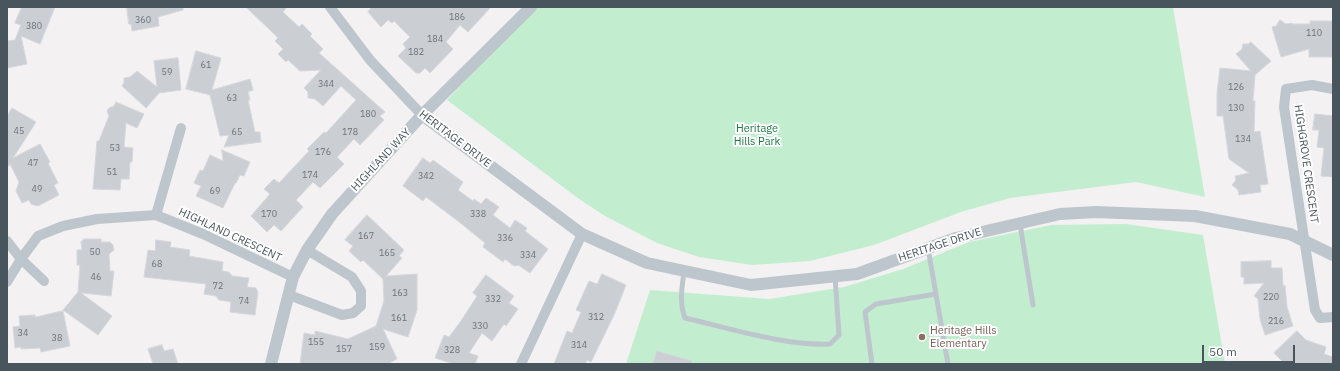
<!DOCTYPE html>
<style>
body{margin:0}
#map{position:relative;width:1340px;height:371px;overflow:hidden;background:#f3f1f1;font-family:"IBM Plex Sans",sans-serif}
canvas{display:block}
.frame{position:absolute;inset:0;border:8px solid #49555d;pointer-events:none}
.scale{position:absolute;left:1202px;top:345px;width:93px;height:18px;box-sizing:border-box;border:2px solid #49555d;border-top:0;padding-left:5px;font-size:12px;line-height:14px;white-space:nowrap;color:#49555d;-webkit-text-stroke:3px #fff;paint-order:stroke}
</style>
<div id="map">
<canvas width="1340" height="371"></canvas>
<div class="frame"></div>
<div class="scale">50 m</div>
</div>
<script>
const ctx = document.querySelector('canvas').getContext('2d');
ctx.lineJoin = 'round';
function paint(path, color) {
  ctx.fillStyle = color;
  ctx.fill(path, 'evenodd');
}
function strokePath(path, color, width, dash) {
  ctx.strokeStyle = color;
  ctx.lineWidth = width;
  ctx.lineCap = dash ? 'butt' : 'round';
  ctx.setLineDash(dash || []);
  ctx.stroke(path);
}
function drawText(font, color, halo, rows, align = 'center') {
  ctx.font = font + ' "IBM Plex Sans",sans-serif';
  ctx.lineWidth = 4;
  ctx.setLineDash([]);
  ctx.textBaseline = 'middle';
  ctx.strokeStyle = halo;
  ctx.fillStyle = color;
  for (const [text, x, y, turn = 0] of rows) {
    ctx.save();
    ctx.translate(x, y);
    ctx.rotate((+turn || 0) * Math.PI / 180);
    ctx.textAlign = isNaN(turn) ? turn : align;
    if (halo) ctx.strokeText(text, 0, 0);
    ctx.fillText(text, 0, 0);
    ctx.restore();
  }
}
paint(new Path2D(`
 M 535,7 L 1173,7 L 1205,197 L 1136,182 L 1010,198 L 961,212 L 874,245 L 810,261 L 752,265 L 699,257 L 657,243 L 605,216 L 579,199 L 447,100 Z
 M 1126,224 L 1203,235 L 1225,364 L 626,364 L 650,290 L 769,299 L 844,287 L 903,269 L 969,242 L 1051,225 Z`), '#c2eecf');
const building = new Path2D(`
 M 22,7 L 55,7 L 40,44 L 21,36 L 27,64 L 7,68 L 7,41 L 15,40 L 21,25 L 15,23 Z
 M 127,7 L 183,7 L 183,10 L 158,17 L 159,26 L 132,31 L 131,24 L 129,24 Z
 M 246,7 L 287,7 L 283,12 L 299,27 L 302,24 L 312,34 L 310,36 L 323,49 L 319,53 L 385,112 L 380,116 L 384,120 L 360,145 L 354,139 L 337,157 L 344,164 L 320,188 L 313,182 L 296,200 L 303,207 L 281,231 L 274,225 L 267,232 L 251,216 L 270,194 L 264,189 L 274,179 L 279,183 L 309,151 L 307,149 L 324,132 L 326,133 L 356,100 L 341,86 L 323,106 L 315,99 L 308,98 L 308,92 L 304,88 L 321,70 L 300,71 L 288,60 L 286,62 L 278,54 L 283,49 L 275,41 L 278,38 Z
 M 372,7 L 491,7 L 468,32 L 460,25 L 446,42 L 453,49 L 430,73 L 425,68 L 420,73 L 416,73 L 398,56 L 406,48 L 403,44 L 410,37 L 394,21 L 392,23 L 388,20 L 381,27 L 368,12 Z
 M 1280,20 L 1286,24 L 1292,23 L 1293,24 L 1310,24 L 1310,21 L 1333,21 L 1333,57 L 1309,57 L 1309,49 L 1281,57 L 1272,27 L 1276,26 Z
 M 1251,42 L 1271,61 L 1255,75 L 1253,101 L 1255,101 L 1254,132 L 1260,131 L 1268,184 L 1260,185 L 1261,192 L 1239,195 L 1238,190 L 1232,185 L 1236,180 L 1235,176 L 1249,173 L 1229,159 L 1223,116 L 1217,116 L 1217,93 L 1220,68 L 1251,71 L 1236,54 L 1242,49 L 1243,44 L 1248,44 Z
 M 196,51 L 221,58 L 212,90 L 250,79 L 253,90 L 248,92 L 250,100 L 248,100 L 255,132 L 260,132 L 261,142 L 224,147 L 229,135 L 220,136 L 210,95 L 186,89 Z
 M 178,58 L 181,90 L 159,93 L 146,108 L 122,86 L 124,83 L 124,78 L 130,77 L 137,71 L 157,87 L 154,61 Z
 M 116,102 L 144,114 L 137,128 L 126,123 L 124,147 L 133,148 L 132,162 L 130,162 L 129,179 L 121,179 L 120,190 L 93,189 L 97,141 L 99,141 L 109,116 L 107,111 L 109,108 L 114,106 Z
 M 12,108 L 36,122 L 13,158 L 40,144 L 50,162 L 48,163 L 58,183 L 54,185 L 59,195 L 38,206 L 31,204 L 29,200 L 22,203 L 16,191 L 19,182 L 10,164 L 7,168 L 7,117 Z
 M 1315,114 L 1333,116 L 1333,177 L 1321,176 L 1324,148 L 1317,147 L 1319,130 L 1313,130 Z
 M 222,150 L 250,162 L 244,176 L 240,175 L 236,183 L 235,183 L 223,208 L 196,196 L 201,186 L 194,183 L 200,170 L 203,171 L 210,155 L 223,161 Z
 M 423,158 L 430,163 L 433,160 L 463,182 L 458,190 L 473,201 L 474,199 L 481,204 L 486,198 L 499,207 L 493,215 L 510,228 L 515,220 L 527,228 L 525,231 L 548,249 L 530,273 L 518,265 L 514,266 L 505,259 L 503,262 L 483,247 L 485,243 L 458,221 L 426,197 L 423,201 L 403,186 Z
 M 367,215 L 404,250 L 399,256 L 402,258 L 386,276 L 417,274 L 417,310 L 408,337 L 383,329 L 397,359 L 387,364 L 300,364 L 304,333 L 315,335 L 315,331 L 348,339 L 376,326 L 384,301 L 383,279 L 363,260 L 361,262 L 349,251 L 353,246 L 345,240 Z
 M 84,239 L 101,239 L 101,242 L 110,242 L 113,245 L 114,250 L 109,254 L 110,271 L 114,271 L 111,296 L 81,293 L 112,316 L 98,335 L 63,310 L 78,292 L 80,265 L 77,265 L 77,250 L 82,250 L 81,242 Z
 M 156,240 L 171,242 L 170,247 L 190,250 L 189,256 L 223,262 L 222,271 L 229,272 L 232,276 L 249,278 L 247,287 L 256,288 L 258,292 L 255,315 L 230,312 L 231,302 L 219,300 L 216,296 L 204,294 L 206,284 L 144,277 L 148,250 L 155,251 Z
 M 1271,261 L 1271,268 L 1282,268 L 1283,286 L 1285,285 L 1287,307 L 1293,326 L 1265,335 L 1260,319 L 1258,299 L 1254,296 L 1264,283 L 1244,284 L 1244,277 L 1241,277 L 1241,262 Z
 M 602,274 L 626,285 L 615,313 L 591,362 L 587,360 L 585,364 L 554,364 L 567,331 L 572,333 L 581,312 L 576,310 L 589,281 L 597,284 Z
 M 486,275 L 514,296 L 509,303 L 518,309 L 506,326 L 504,324 L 492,341 L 482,333 L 469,353 L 478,356 L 475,364 L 454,364 L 435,358 L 444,335 L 449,337 L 461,321 L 477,296 L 473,293 Z
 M 63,311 L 70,346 L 41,352 L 40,348 L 21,349 L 21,347 L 15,348 L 13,327 L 20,326 L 19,316 L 35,315 L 35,317 Z
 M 1297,331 L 1306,340 L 1326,347 L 1324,354 L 1333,357 L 1333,364 L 1285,364 L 1274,353 Z
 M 162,345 L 164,351 L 173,349 L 178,364 L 153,364 L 148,349 Z
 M 657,351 L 692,361 L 692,364 L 653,364 Z`);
paint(building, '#cbced3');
strokePath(building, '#d5d7dc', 1);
strokePath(new Path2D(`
 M 1020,224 L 1033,305
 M 928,248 L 948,364
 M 684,272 C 682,288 679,302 685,318 C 729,328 785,346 830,344 L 839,335 L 835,276
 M 872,364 L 865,312 L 876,304 L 936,294`), '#bdc6cc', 5);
strokePath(new Path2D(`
 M 330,7 L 370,60 L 422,115
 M 1333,89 L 1312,85 L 1286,89 L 1284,107 L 1315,310 L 1320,318 L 1333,317
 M 156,215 L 181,128
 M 7,241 L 21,259 L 44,281
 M 7,282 L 21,259 L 38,236 L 63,226 L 97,219 L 156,215 L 203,234 L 293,277
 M 289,295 L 342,315 L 353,313 L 361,306 L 361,291 L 352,277 L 307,250
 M 521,364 L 582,234`), '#bdc6cc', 10);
strokePath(new Path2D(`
 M 422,115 L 582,234 L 647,263 L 751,285 L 857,274 L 956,238 L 1060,214 L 1096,212 L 1195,216 L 1216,220 L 1290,234 L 1333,255
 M 271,364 L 293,277 L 307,250 L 332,214 L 422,115 L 531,7`), '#bdc6cc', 12);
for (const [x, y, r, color] of [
 [922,337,4,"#8d6e63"]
]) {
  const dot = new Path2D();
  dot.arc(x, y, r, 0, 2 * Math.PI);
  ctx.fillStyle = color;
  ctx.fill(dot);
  strokePath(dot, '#fff', 1.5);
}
drawText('9px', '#6a737a', null, [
 ["186",457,17],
 ["360",143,20],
 ["380",34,26],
 ["110",1314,33],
 ["184",435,39],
 ["182",416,52],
 ["61",206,65],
 ["59",167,72],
 ["344",326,84],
 ["126",1236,87],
 ["63",232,98],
 ["130",1236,108],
 ["180",368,114],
 ["45",19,131],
 ["65",237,132],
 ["178",350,132],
 ["134",1243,139],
 ["53",115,148],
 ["176",323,152],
 ["47",33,163],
 ["51",112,172],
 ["174",310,175],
 ["342",426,176],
 ["49",37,189],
 ["69",215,191],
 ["170",269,214],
 ["338",478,214],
 ["167",366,236],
 ["336",505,238],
 ["50",95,252],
 ["165",387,253],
 ["334",528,255],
 ["68",157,264],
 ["46",96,277],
 ["72",218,286],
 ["163",400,293],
 ["220",1271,297],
 ["332",493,299],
 ["74",244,301],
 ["312",596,317],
 ["161",399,318],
 ["216",1276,321],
 ["330",480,326],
 ["34",23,333],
 ["38",57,338],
 ["155",316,342],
 ["314",579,345],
 ["159",377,347],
 ["157",344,349],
 ["328",452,350]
]);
drawText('11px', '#1c7c45', '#fff', [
 ["Heritage",757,129],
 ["Hills Park",757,142]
]);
drawText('11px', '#49555d', '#fff', [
 ["HERITAGE DRIVE",455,139,37],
 ["HIGHLAND WAY",381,160,-47],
 ["HIGHGROVE CRESCENT",1306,164,82],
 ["HIGHLAND CRESCENT",230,235,25],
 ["HERITAGE DRIVE",940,245,-18]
]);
drawText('11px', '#785e54', '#fff', [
 ["Heritage Hills",930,331],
 ["Elementary",930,344]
], 'left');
</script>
